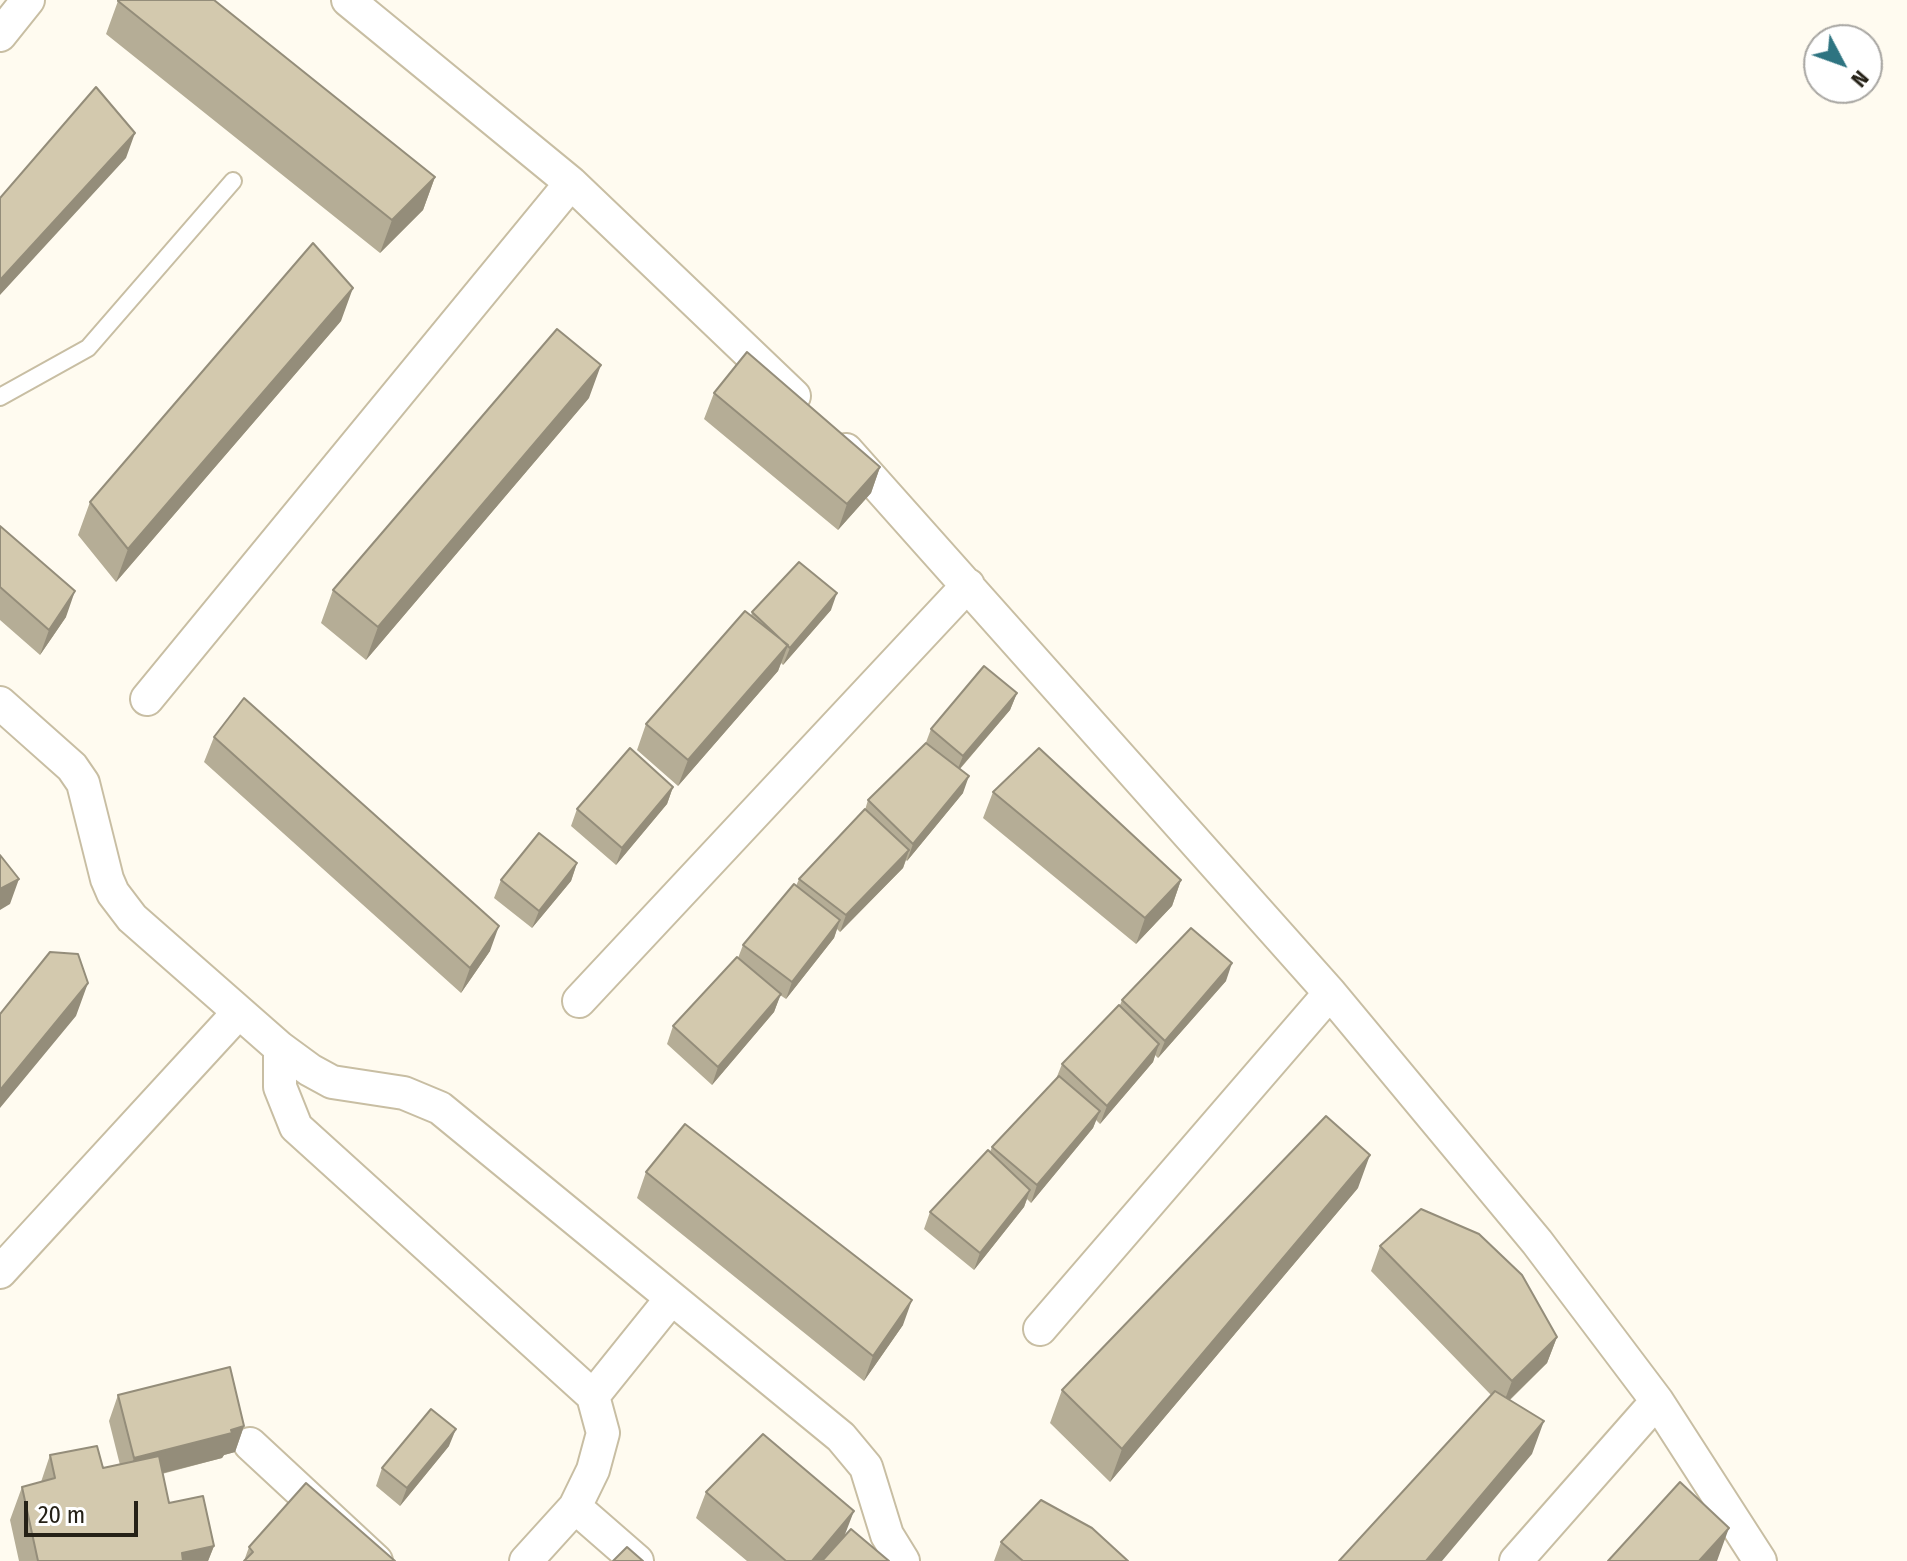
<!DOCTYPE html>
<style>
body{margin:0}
#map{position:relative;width:1907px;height:1561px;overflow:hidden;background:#fffbf0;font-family:"Fira Sans Condensed",sans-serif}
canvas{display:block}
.north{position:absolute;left:1803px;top:24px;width:80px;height:80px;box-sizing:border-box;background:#fff;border:2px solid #a8a6a2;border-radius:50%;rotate:131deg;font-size:22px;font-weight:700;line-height:32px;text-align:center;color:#252117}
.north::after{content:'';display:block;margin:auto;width:28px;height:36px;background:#2e7481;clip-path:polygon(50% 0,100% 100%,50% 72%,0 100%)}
.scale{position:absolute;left:24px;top:1501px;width:114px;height:36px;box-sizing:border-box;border:4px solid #252117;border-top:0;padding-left:10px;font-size:24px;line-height:28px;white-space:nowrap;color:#252117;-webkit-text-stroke:6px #fff;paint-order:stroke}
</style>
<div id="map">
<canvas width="1907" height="1561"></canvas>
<div class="north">N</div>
<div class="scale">20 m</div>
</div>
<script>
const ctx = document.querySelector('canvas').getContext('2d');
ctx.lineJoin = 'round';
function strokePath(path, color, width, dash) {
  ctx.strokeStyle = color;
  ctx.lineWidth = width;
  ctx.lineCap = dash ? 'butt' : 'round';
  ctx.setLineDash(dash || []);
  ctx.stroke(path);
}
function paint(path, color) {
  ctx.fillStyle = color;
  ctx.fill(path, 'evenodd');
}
const lane = new Path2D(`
 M 0,397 L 88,348 L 233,181`);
const street = new Path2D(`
 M 348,0 L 571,183 L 794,396
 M 0,35 L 28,0
 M 846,450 L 1330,993 L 1537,1242 L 1657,1401 L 1760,1561
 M 147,699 L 571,183
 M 0,703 L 72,767 L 83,783 L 107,879 L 113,893 L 132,918 L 280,1048 L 310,1070 L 332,1082 L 404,1093 L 440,1108 L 841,1437 L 866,1467 L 887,1535 L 903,1561
 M 579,1001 L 968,585
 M 280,1048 L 280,1087 L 296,1127 L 593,1396 L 603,1433 L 593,1470 L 575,1507 L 526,1561
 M 0,1272 L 239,1012
 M 1040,1329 L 1330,993
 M 593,1396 L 671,1299
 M 250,1444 L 376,1561
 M 575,1507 L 637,1561
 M 1516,1561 L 1657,1401`);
strokePath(lane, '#c8bea3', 20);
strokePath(street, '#c8bea3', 36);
strokePath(lane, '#fff', 16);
strokePath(street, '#fff', 32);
paint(new Path2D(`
 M 118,1 L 435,177 L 423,210 L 380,253 L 106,34 Z
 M 341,321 L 116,582 L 78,535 L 90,502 Z
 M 714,393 L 880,467 L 871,493 L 838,530 L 704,419 Z
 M 589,398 L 366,660 L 321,623 L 333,590 Z
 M 0,526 L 66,617 L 40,655 L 0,620 Z
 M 831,610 L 783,665 L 781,663 L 778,671 L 678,786 L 637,750 L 646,724 L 751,616 L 752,612 Z
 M 1017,693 L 1010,710 L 960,769 L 963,793 L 907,861 L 906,860 L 903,868 L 840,932 L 837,929 L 834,938 L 786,999 L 780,995 L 774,1012 L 712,1085 L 667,1044 L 673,1026 L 738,958 L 743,945 L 796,886 L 799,879 L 865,810 L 868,800 L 925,745 L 931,729 Z
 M 214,737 L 490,951 L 461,993 L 204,762 Z
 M 673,787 L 667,804 L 616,865 L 571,826 L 577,809 Z
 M 993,792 L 1181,880 L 1172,906 L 1136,944 L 983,818 Z
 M 577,863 L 571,881 L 532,928 L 494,898 L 501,880 Z
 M 1226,981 L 1158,1058 L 1155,1055 L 1153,1062 L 1100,1124 L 1096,1120 L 1093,1128 L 1031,1203 L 1027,1199 L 1024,1207 L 974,1270 L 924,1229 L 930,1212 L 990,1152 L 992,1147 L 1056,1079 L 1062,1064 L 1120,1005 L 1122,1000 Z
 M 646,1172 L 903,1325 L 864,1381 L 637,1198 Z
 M 1358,1188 L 1110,1482 L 1050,1423 L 1062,1390 Z
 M 1380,1246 L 1557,1337 L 1547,1363 L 1510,1400 L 1532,1454 L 1491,1395 L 1371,1271 Z
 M 118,1395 L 244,1426 L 235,1452 L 224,1455 L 222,1458 L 162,1474 L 169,1503 L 214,1546 L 208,1561 L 19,1561 L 10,1520 L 22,1487 L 41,1482 L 50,1455 L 103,1468 L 120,1465 L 109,1421 Z
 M 449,1446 L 400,1506 L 376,1486 L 382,1468 Z
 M 706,1492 L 845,1536 L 889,1561 L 747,1561 L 696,1518 Z
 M 1001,1542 L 1128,1561 L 994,1561 Z
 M 249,1547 L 395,1561 L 244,1561 Z`), '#b5ad96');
paint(new Path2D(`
 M 135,133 L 126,158 L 0,295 L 0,280 Z
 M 435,177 L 423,210 L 380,253 L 392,220 Z
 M 353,288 L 341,321 L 116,582 L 128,549 Z
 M 601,365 L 589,398 L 366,660 L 378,627 Z
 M 880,467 L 871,493 L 838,530 L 847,504 Z
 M 75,591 L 66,617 L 40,655 L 49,630 Z
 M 837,593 L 831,610 L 783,665 L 790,648 Z
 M 788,645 L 778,671 L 678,786 L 688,760 Z
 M 1017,693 L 1010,710 L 956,773 L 963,756 Z
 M 969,776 L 963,793 L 907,861 L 913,844 Z
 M 673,787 L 667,804 L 616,865 L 622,848 Z
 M 909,850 L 903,868 L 840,932 L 846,915 Z
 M 577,863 L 571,881 L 532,928 L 539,911 Z
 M 19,879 L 10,904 L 0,910 L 0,889 Z
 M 1181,880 L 1172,906 L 1136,944 L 1145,918 Z
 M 840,920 L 834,938 L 786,999 L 792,982 Z
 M 499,926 L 490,951 L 461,993 L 470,968 Z
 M 1232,963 L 1226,981 L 1158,1058 L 1165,1041 Z
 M 88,983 L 76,1016 L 0,1108 L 0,1090 Z
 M 781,994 L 774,1012 L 712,1085 L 718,1067 Z
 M 1159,1044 L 1153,1062 L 1100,1124 L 1107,1106 Z
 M 1100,1111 L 1093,1128 L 1031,1203 L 1037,1185 Z
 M 1370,1155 L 1358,1188 L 1110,1482 L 1122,1449 Z
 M 1030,1190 L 1024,1207 L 974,1270 L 980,1253 Z
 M 912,1300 L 903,1325 L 864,1381 L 873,1356 Z
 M 1557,1337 L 1547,1363 L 1502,1407 L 1512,1381 Z
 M 1544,1421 L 1532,1454 L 1442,1561 L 1426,1561 Z
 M 244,1426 L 235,1452 L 224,1455 L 222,1458 L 124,1483 L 134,1458 Z
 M 456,1429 L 449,1446 L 400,1506 L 407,1488 Z
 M 854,1511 L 844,1537 L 824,1561 L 812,1561 Z
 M 1729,1528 L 1717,1561 L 1699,1561 Z
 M 214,1546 L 208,1561 L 179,1561 L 182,1553 Z`), '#948d7a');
const building = new Path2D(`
 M 118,0 L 214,0 L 435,177 L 392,220 L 118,1 Z
 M 96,87 L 135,133 L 0,280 L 0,198 Z
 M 313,243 L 353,288 L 128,549 L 90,502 Z
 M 557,329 L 601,365 L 378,627 L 333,590 Z
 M 747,352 L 880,467 L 847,504 L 714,393 Z
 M 0,526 L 75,591 L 49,630 L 0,587 Z
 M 799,562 L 837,593 L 790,648 L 752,612 Z
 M 745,611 L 788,645 L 688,760 L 646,724 Z
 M 984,666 L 1017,693 L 963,756 L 931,729 Z
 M 244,698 L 499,926 L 470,968 L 214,737 Z
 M 926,743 L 969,776 L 913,844 L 868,800 Z
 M 630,748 L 673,787 L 622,848 L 577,809 Z
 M 1039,748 L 1181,880 L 1145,918 L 993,792 Z
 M 865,809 L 909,850 L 846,915 L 799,879 Z
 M 539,833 L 577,863 L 539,911 L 501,880 Z
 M 0,855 L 19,879 L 0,889 Z
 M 794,884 L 840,920 L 792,982 L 743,945 Z
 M 1191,928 L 1232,963 L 1165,1041 L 1122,1000 Z
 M 50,952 L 78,954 L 88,983 L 0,1090 L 0,1014 Z
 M 737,957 L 781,994 L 718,1067 L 673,1026 Z
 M 1119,1005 L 1159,1044 L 1107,1106 L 1062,1064 Z
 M 1059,1076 L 1100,1111 L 1037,1185 L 992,1147 Z
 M 1326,1116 L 1370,1155 L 1122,1449 L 1062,1390 Z
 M 685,1124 L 912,1300 L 873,1356 L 646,1172 Z
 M 988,1150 L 1030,1190 L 980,1253 L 930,1212 Z
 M 1421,1209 L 1479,1234 L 1522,1275 L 1557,1337 L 1512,1381 L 1380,1246 Z
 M 230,1367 L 244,1426 L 231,1430 L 232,1433 L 134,1458 L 118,1395 Z
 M 1495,1391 L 1544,1421 L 1426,1561 L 1339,1561 Z
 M 431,1409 L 456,1429 L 407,1488 L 382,1468 Z
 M 763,1434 L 854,1511 L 812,1561 L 786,1561 L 706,1492 Z
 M 97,1446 L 103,1468 L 159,1456 L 169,1503 L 203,1496 L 214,1546 L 182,1553 L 183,1561 L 38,1561 L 22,1487 L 55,1478 L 50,1455 Z
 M 1680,1482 L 1729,1528 L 1699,1561 L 1608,1561 Z
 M 306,1483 L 395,1561 L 244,1561 L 253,1552 L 249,1547 Z
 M 1041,1500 L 1092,1528 L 1128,1561 L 1023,1561 L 1001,1542 Z
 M 851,1529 L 889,1561 L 822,1561 Z
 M 627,1547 L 643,1561 L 613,1561 Z`);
paint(building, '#d3c9ae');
strokePath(building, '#948d7a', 2);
</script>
